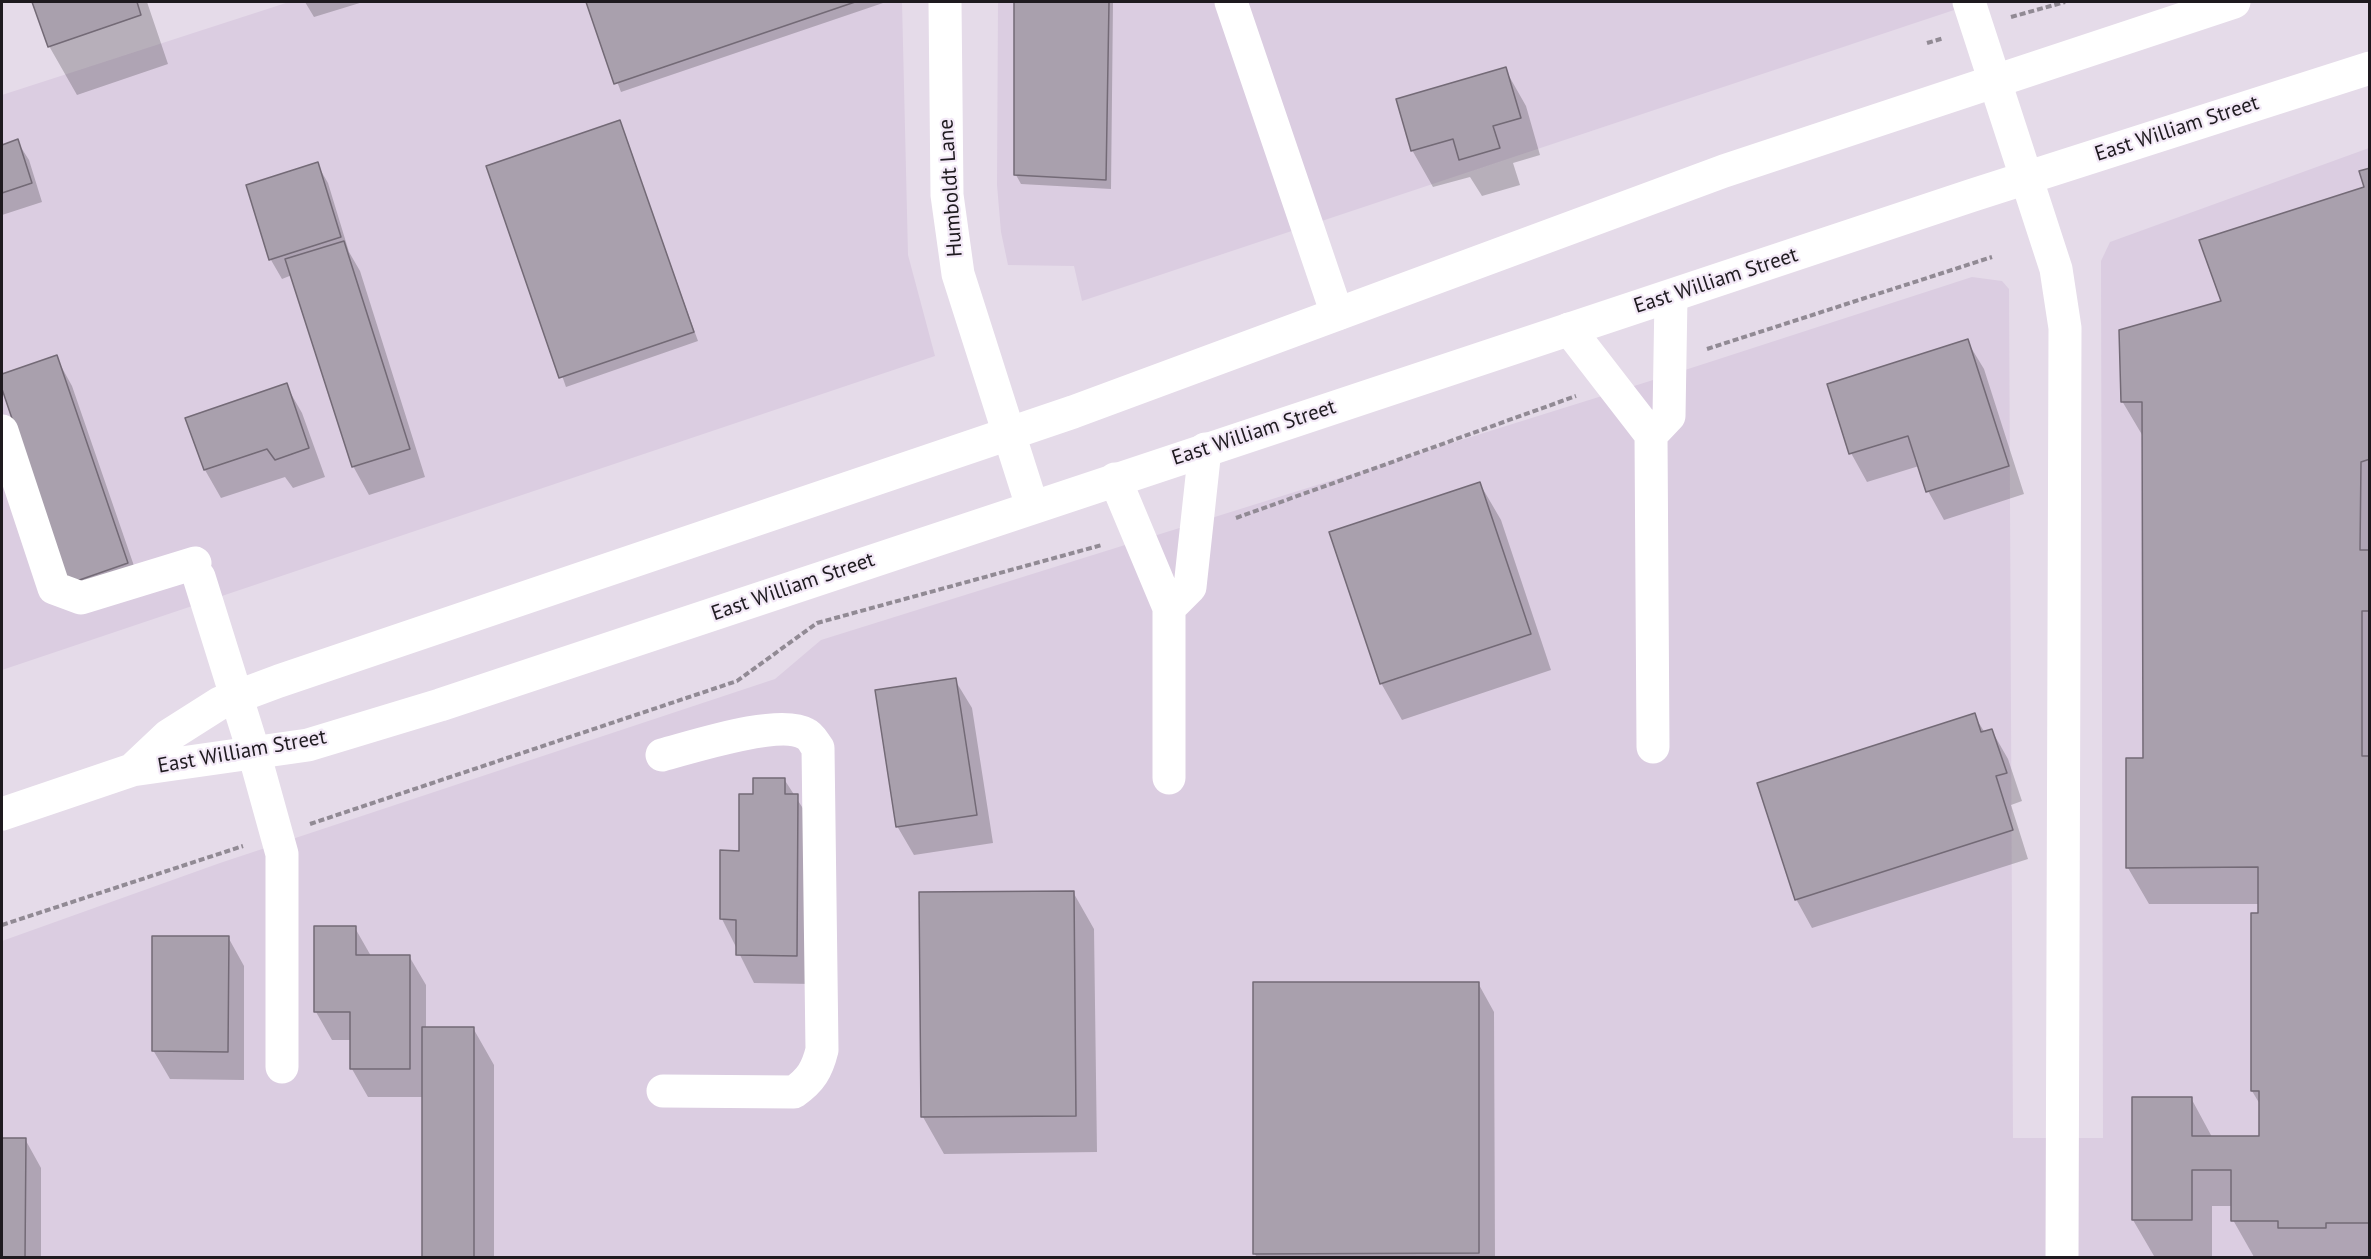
<!DOCTYPE html>
<style>
body{margin:0}
#map{position:relative;width:2371px;height:1259px;overflow:hidden;background:#e5dbe9;font-family:"PT Sans",sans-serif}
canvas{display:block}
.frame{position:absolute;inset:0;border:3px solid #1e1a1f;pointer-events:none}
</style>
<div id="map">
<canvas width="2371" height="1259"></canvas>
<div class="frame"></div>
</div>
<script>
const ctx = document.querySelector('canvas').getContext('2d');
ctx.lineJoin = 'round';
function paint(path, color) {
  ctx.fillStyle = color;
  ctx.fill(path, 'evenodd');
}
function strokePath(path, color, width, dash) {
  ctx.strokeStyle = color;
  ctx.lineWidth = width;
  ctx.lineCap = dash ? 'butt' : 'round';
  ctx.setLineDash(dash || []);
  ctx.stroke(path);
}
function drawText(font, color, halo, rows, align = 'center') {
  ctx.font = font + ' "PT Sans",sans-serif';
  ctx.lineWidth = 4.5;
  ctx.setLineDash([]);
  ctx.textBaseline = 'middle';
  ctx.strokeStyle = halo;
  ctx.fillStyle = color;
  for (const [text, x, y, turn = 0] of rows) {
    ctx.save();
    ctx.translate(x, y);
    ctx.rotate((+turn || 0) * Math.PI / 180);
    ctx.textAlign = isNaN(turn) ? turn : align;
    if (halo) ctx.strokeText(text, 0, 0);
    ctx.fillText(text, 0, 0);
    ctx.restore();
  }
}
paint(new Path2D(`
 M 289,2 L 902,2 L 908,255 L 935,356 L 2,670 L 2,95 Z
 M 998,2 L 1978,2 L 1082,301 L 1074,266 L 1008,265 L 1001,232 L 997,185 Z
 M 2369,148 L 2369,1257 L 2,1257 L 2,941 L 220,863 L 775,679 L 821,640 L 1682,371 L 1972,277 L 2002,281 L 2009,289 L 2013,1138 L 2103,1138 L 2101,261 L 2110,242 Z`), '#dbcde1');
paint(new Path2D(`
 M 34,2 L 147,2 L 168,64 L 77,95 L 49,46 Z
 M 305,2 L 363,2 L 314,17 Z
 M 587,2 L 886,2 L 621,92 Z
 M 1016,2 L 1113,2 L 1111,189 L 1021,184 L 1016,175 Z
 M 1505,69 L 1526,106 L 1540,155 L 1513,163 L 1520,185 L 1482,196 L 1470,177 L 1433,187 L 1412,150 Z
 M 619,122 L 698,341 L 566,387 L 488,167 Z
 M 17,141 L 29,160 L 42,202 L 2,215 L 2,146 Z
 M 317,164 L 328,183 L 349,252 L 360,271 L 425,477 L 369,495 L 353,466 L 292,275 L 282,279 L 271,260 L 248,186 Z
 M 2370,170 L 2370,1258 L 2254,1257 L 2233,1220 L 2233,1206 L 2212,1206 L 2212,1256 L 2154,1256 L 2133,1220 L 2191,1098 L 2212,1137 L 2261,1137 L 2261,1106 L 2252,1091 L 2260,904 L 2149,904 L 2128,868 L 2144,759 L 2144,438 L 2122,401 L 2222,302 L 2366,188 Z
 M 1967,341 L 1984,369 L 2024,494 L 1944,520 L 1928,491 L 1919,466 L 1867,482 L 1851,453 Z
 M 56,357 L 72,386 L 143,592 L 69,583 L 2,385 L 2,376 Z
 M 286,385 L 302,413 L 325,477 L 293,488 L 285,477 L 221,498 L 205,470 L 187,419 Z
 M 1480,484 L 1501,520 L 1551,670 L 1402,720 L 1381,683 Z
 M 955,680 L 972,708 L 993,843 L 914,855 L 897,826 Z
 M 1974,715 L 1985,733 L 1992,731 L 2008,759 L 2022,801 L 2011,805 L 2028,859 L 1812,928 L 1796,899 Z
 M 784,779 L 813,824 L 812,984 L 754,983 L 722,919 L 755,796 Z
 M 1073,892 L 1094,929 L 1097,1152 L 944,1154 L 923,1117 L 920,894 Z
 M 355,928 L 371,956 L 409,956 L 426,985 L 426,1028 L 473,1028 L 494,1065 L 494,1258 L 424,1258 L 423,1097 L 368,1097 L 352,1069 L 352,1040 L 332,1040 L 316,1012 Z
 M 228,937 L 244,966 L 244,1080 L 170,1079 L 153,1050 Z
 M 1478,983 L 1494,1012 L 1495,1258 L 1257,1258 L 1255,1254 Z
 M 2,1139 L 25,1139 L 41,1168 L 41,1258 L 2,1258 Z`), '#0003');
const building = new Path2D(`
 M 32,2 L 137,2 L 141,15 L 48,47 Z
 M 586,2 L 855,2 L 614,84 Z
 M 1014,2 L 1109,2 L 1106,180 L 1014,175 Z
 M 1506,67 L 1521,118 L 1493,126 L 1500,148 L 1459,160 L 1453,139 L 1411,151 L 1396,99 Z
 M 620,120 L 694,332 L 559,378 L 486,166 Z
 M 18,139 L 32,183 L 2,193 L 2,145 Z
 M 318,162 L 341,237 L 269,260 L 246,185 Z
 M 2370,168 L 2370,459 L 2361,462 L 2360,550 L 2370,550 L 2370,611 L 2362,611 L 2362,756 L 2370,756 L 2370,1223 L 2326,1223 L 2326,1228 L 2278,1228 L 2278,1221 L 2231,1221 L 2231,1170 L 2192,1170 L 2192,1220 L 2132,1220 L 2132,1097 L 2192,1097 L 2192,1136 L 2259,1136 L 2259,1091 L 2251,1091 L 2251,913 L 2258,913 L 2258,867 L 2126,868 L 2126,758 L 2143,758 L 2142,402 L 2121,402 L 2119,330 L 2221,301 L 2199,240 L 2364,187 L 2359,171 Z
 M 344,241 L 410,449 L 352,467 L 285,259 Z
 M 1968,339 L 2009,466 L 1926,492 L 1908,436 L 1849,454 L 1827,384 Z
 M 57,355 L 128,563 L 68,584 L 2,389 L 2,374 Z
 M 287,383 L 309,448 L 275,460 L 267,449 L 204,470 L 185,418 Z
 M 1480,482 L 1531,634 L 1380,684 L 1329,532 Z
 M 956,678 L 977,815 L 896,827 L 875,690 Z
 M 1975,713 L 1981,732 L 1992,729 L 2007,773 L 1996,776 L 2013,830 L 1795,900 L 1757,783 Z
 M 753,778 L 785,778 L 785,794 L 798,794 L 797,956 L 736,955 L 736,920 L 720,919 L 720,850 L 739,851 L 739,794 L 753,794 Z
 M 1074,891 L 1076,1116 L 921,1117 L 919,892 Z
 M 314,926 L 356,926 L 356,955 L 410,955 L 410,1069 L 350,1069 L 350,1012 L 314,1012 Z
 M 152,936 L 229,936 L 228,1052 L 152,1051 Z
 M 1253,982 L 1479,982 L 1479,1253 L 1253,1254 Z
 M 422,1027 L 474,1027 L 474,1258 L 422,1258 Z
 M 2,1138 L 26,1138 L 25,1258 L 2,1258 Z`);
paint(building, '#a9a0ad');
strokePath(building, '#736a76', 1.5);
strokePath(new Path2D(`
 M 2011,17 L 2065,2
 M 1927,43 L 1944,38
 M 1707,349 L 1992,257
 M 1236,518 L 1576,396
 M 310,824 L 737,681 L 817,623 L 1102,545
 M 2,925 L 243,846`), '#918a94', 4, [6, 3]);
strokePath(new Path2D(`
 M 945,2 L 947,195 L 958,274 L 1032,506
 M 1231,2 L 1337,314
 M 1969,2 L 2056,269 L 2065,328 L 2062,1258
 M 1569,329 L 1651,435 L 1653,747
 M 2,431 L 54,588 L 81,598 L 195,563
 M 1651,435 L 1669,416 L 1671,297
 M 1115,479 L 1169,608 L 1169,778
 M 199,577 L 254,753 L 282,854 L 282,1067
 M 1169,608 L 1190,587 L 1205,449
 M 662,755 C 693,747 780,718 806,734 C 811,736 814,743 818,748 L 822,1050 C 817,1070 811,1080 794,1092 L 663,1091`), '#fff', 33);
strokePath(new Path2D(`
 M 132,770 L 168,736 L 220,703 L 279,681 L 1073,412 L 1724,171 L 2234,2
 M 2,814 L 132,770 L 308,745 L 440,705 L 1973,195 L 2370,68`), '#fff', 33);
drawText('21px', '#1e1a1f', '#f3e9f7', [
 ["East William Street",2177,129,-18],
 ["Humboldt Lane",951,188,-94],
 ["East William Street",1716,281,-18],
 ["East William Street",1254,433,-18],
 ["East William Street",793,587,-19],
 ["East William Street",242,752,-10]
]);
</script>
